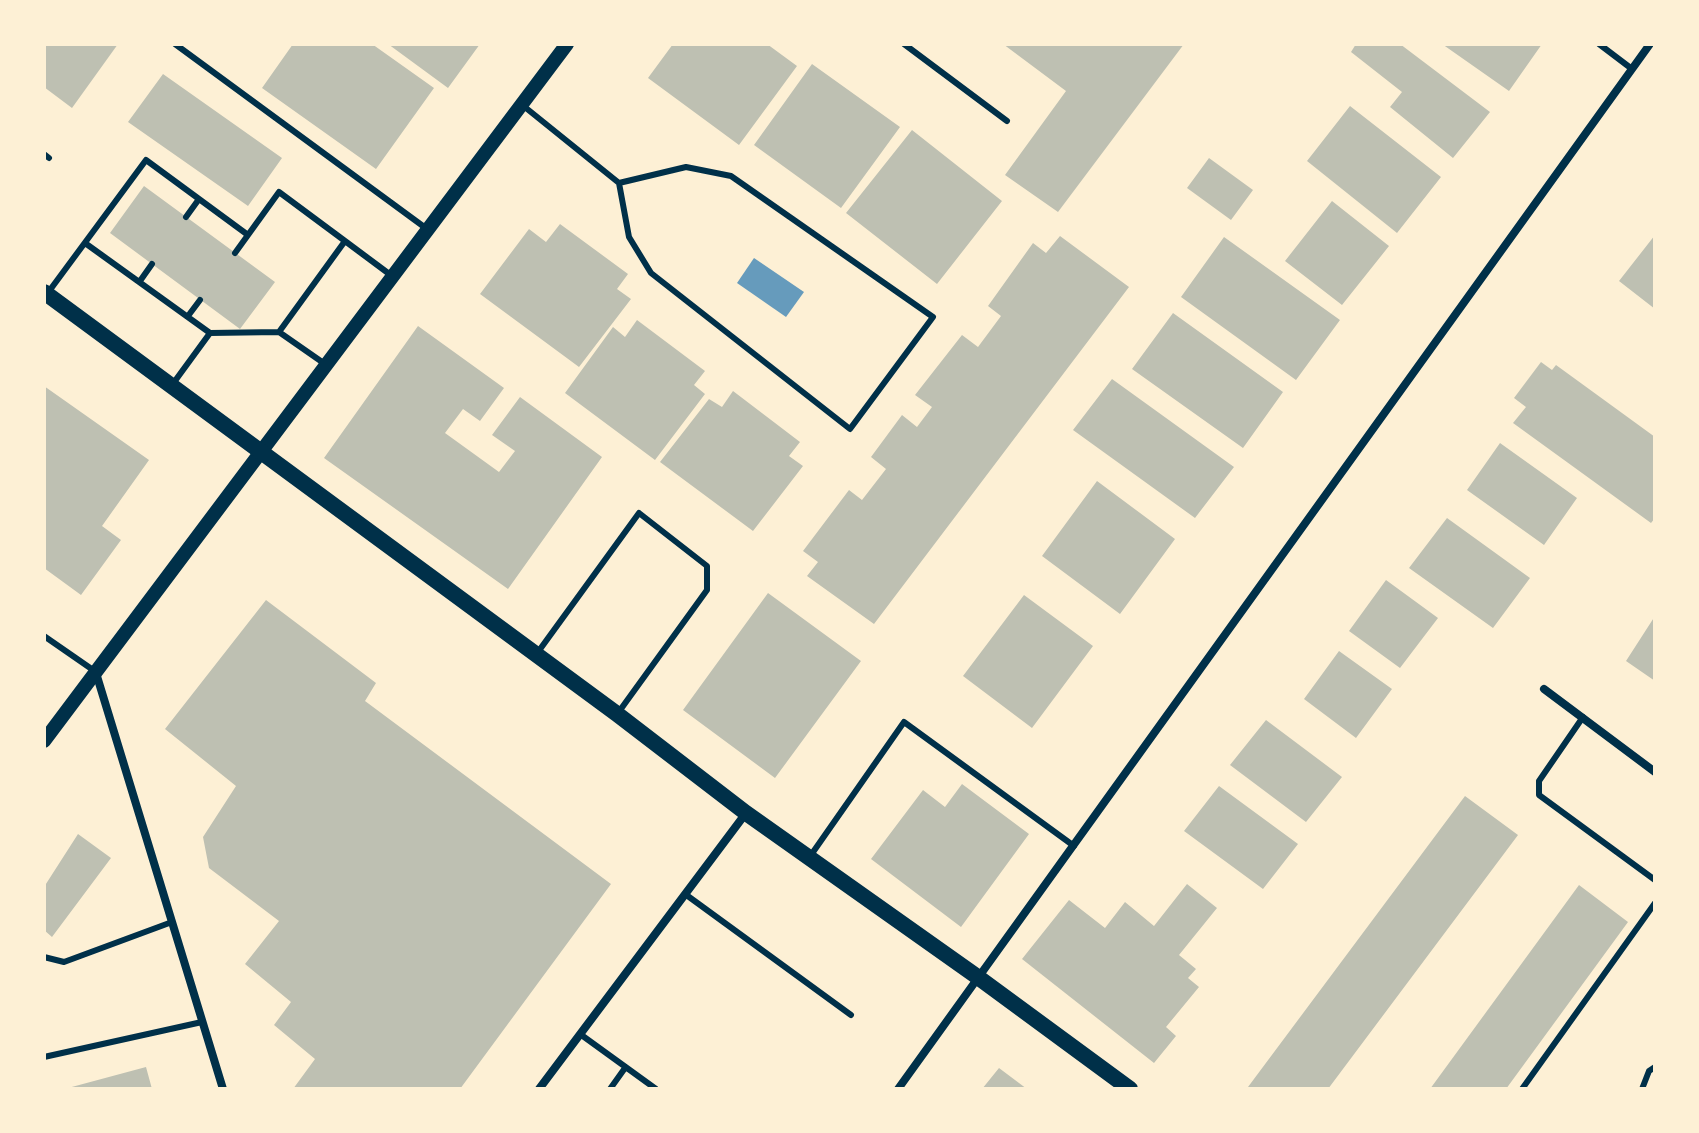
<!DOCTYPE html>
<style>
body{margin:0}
#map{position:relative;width:1699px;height:1133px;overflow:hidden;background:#fdf0d5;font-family:"DejaVu Sans",sans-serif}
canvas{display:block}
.frame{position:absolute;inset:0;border:46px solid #fdf0d5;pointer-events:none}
</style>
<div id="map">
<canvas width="1699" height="1133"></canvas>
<div class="frame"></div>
</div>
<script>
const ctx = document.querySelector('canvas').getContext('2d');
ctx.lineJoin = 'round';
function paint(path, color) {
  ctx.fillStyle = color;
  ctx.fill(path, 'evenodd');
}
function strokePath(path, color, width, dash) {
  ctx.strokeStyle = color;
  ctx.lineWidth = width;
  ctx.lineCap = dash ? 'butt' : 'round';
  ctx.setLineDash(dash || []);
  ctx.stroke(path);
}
paint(new Path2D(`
 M 754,258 L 804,292 L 786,317 L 737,283 Z`), '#669bbc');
paint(new Path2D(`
 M 44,44 L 118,44 L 72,108 L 44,87 Z
 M 293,44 L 372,44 L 434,88 L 376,169 L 262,88 Z
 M 388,44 L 480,44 L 448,88 Z
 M 673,44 L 767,44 L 797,66 L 739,145 L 648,78 Z
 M 1003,44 L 1184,44 L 1058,212 L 1005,175 L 1066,91 Z
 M 1356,44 L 1400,44 L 1490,112 L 1453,158 L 1390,107 L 1402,92 L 1351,52 Z
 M 1442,44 L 1542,44 L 1509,91 Z
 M 812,64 L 900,127 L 841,208 L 754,145 Z
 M 163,74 L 282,158 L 248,206 L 128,122 Z
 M 1350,106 L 1441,177 L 1397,233 L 1307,161 Z
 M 912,130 L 1002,201 L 937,284 L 846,213 Z
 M 1209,158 L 1253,190 L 1231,220 L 1187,188 Z
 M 144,186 L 275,282 L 240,329 L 110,233 Z
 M 1332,201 L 1389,246 L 1342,305 L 1285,261 Z
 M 560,224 L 628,274 L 617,289 L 631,299 L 579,367 L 480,294 L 529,229 L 546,242 Z
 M 1655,235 L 1655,309 L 1619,281 Z
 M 1060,236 L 1129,287 L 874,624 L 807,576 L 818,562 L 803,551 L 849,490 L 862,500 L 886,469 L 871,457 L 902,415 L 917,427 L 932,407 L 915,395 L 962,335 L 978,347 L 1001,316 L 988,306 L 1033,243 L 1046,253 Z
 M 1224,237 L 1340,320 L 1296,380 L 1181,297 Z
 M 1173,313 L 1283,392 L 1243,448 L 1132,369 Z
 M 637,320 L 705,371 L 694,385 L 705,394 L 655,460 L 565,393 L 613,327 L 625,337 Z
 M 418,326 L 504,388 L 480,421 L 463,409 L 445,433 L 499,472 L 515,451 L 492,435 L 520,397 L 602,457 L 508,589 L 324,458 Z
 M 1541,362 L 1552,370 L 1556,365 L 1655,437 L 1655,518 L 1651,523 L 1513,423 L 1526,407 L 1514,398 Z
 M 1112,379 L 1234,467 L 1195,518 L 1073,430 Z
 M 44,386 L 149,460 L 102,526 L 121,540 L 81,595 L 44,568 Z
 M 733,391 L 800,442 L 789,456 L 803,466 L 753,531 L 660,462 L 709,399 L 722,407 Z
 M 1500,443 L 1577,498 L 1544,545 L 1467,490 Z
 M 1097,481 L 1175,539 L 1120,614 L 1042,556 Z
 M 1447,518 L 1530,578 L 1493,628 L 1409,568 Z
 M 1386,580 L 1438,618 L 1400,668 L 1349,631 Z
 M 768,593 L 861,661 L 775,778 L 683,710 Z
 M 1024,595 L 1093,646 L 1032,728 L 963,676 Z
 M 266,600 L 376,683 L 365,701 L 611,884 L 460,1089 L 293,1089 L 315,1059 L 274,1025 L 291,1002 L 245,964 L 279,921 L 209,868 L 203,837 L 236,786 L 165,729 Z
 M 1655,616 L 1655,681 L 1626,661 Z
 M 1339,651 L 1392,689 L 1356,738 L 1304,699 Z
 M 1266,720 L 1342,777 L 1306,822 L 1230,765 Z
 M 962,784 L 1029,834 L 961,927 L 871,859 L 923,790 L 945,807 Z
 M 1219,786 L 1298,844 L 1263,889 L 1184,831 Z
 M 1465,796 L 1518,835 L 1328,1089 L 1251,1089 L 1248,1087 Z
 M 78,834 L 111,858 L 52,937 L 44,930 L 44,887 Z
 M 1187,884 L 1217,908 L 1179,955 L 1196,969 L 1188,978 L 1199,987 L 1166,1027 L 1176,1036 L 1154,1063 L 1022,959 L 1069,900 L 1105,928 L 1125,902 L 1154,926 Z
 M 1579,885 L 1628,922 L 1506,1089 L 1430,1089 Z
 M 146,1067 L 152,1089 L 68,1089 L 68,1088 Z
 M 999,1068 L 1027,1089 L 982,1089 Z`), '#bec0b2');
strokePath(new Path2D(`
 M 175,44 L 427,229
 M 904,44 L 1007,121
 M 1599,44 L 1632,69
 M 521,104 L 619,183 L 629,237 L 651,273 L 850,429 L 933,317 L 731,176 L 686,167 L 619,183
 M 44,154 L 49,158
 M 186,217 L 199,199
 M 85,243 L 210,333 L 172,385
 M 235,253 L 248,235
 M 140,281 L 152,264
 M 47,294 L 146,160 L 248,235 L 279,192 L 345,241
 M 188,316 L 200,300
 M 279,332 L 345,241 L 392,276
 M 210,333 L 279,332 L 325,364
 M 44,636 L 96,672
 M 538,652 L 639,513 L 707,566 L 707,590 L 618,713
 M 1583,717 L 1539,781 L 1539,795 L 1655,880
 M 811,855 L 904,722 L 1074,846
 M 685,894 L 851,1015
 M 44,957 L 64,962 L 172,922
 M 580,1034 L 656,1089
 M 44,1057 L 202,1022
 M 610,1089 L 625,1068
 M 1522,1089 L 1655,903
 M 1642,1089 L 1649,1071 L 1655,1067`), '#003049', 6);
strokePath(new Path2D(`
 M 96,673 L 223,1089
 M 1544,689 L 1655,772
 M 539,1089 L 746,813
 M 898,1089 L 1650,44`), '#003049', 8);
strokePath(new Path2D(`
 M 44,741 L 567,44`), '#003049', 14);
strokePath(new Path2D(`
 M 44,292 L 617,714 L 746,813 L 979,978 L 1130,1089`), '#003049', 16);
</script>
